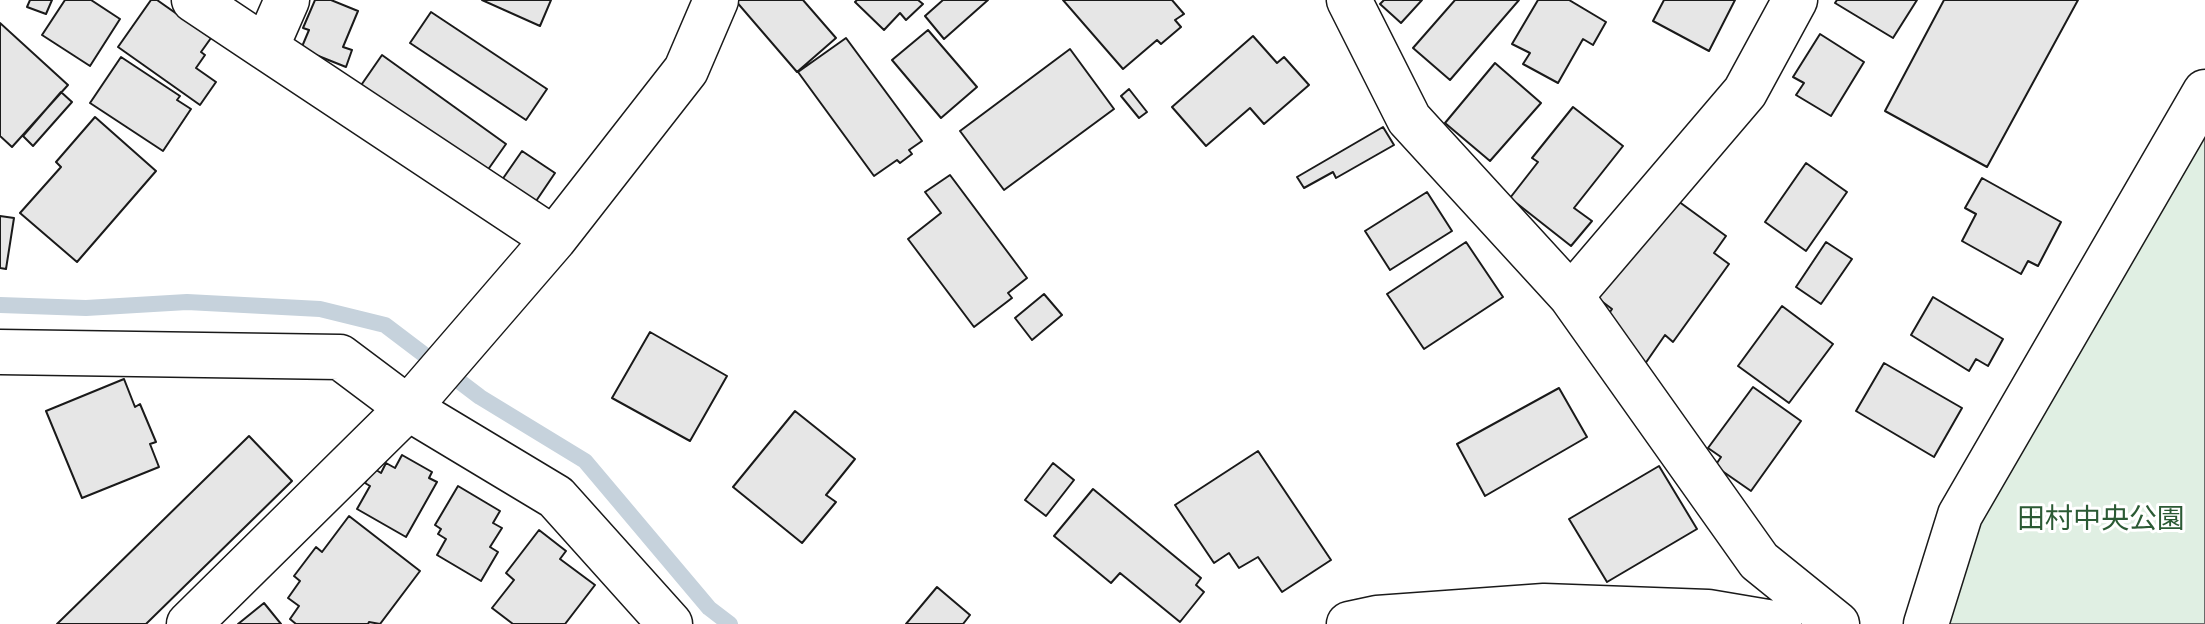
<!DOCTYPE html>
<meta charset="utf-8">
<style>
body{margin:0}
canvas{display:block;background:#fff}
</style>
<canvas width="2205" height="624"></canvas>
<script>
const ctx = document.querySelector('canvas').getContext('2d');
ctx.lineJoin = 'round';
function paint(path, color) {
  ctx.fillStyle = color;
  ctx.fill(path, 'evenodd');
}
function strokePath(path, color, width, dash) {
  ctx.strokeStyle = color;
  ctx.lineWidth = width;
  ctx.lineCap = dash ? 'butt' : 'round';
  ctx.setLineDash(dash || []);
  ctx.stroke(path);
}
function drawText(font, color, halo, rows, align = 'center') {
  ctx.font = font + ' Cabin,"Noto Sans JP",sans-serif';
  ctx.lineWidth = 6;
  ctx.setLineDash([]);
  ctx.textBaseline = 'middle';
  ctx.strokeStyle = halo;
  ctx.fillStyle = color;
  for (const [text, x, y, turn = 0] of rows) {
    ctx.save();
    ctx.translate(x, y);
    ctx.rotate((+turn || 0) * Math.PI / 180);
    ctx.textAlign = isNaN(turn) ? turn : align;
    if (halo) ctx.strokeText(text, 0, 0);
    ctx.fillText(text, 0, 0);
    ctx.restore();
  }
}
const green = new Path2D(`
 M 2205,128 L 2205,624 L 1948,624 L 1980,523 Z`);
paint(green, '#e0efe3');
strokePath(green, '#6a6a6a', 2);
strokePath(new Path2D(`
 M 0,305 L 86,308 L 187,302 L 320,309 L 385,325 L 480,397 L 585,461 L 709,608 L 730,624`), '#c6d2dc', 16);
const building = new Path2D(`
 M 30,0 L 52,0 L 46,14 L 27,7 Z
 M 65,0 L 91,0 L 120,19 L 90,66 L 42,35 Z
 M 151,0 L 157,0 L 211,38 L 201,52 L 205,55 L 196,68 L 216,82 L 200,105 L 118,47 Z
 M 315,0 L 331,0 L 358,11 L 343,47 L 352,50 L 346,67 L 301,49 L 309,30 L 303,28 Z
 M 482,0 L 551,0 L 540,26 Z
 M 735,0 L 803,0 L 836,38 L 797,72 Z
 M 857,0 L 918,0 L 923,4 L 906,20 L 900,13 L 884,30 L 855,2 Z
 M 943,0 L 988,0 L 944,39 L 925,16 Z
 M 1063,0 L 1172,0 L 1184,14 L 1175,20 L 1181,27 L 1161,44 L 1157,40 L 1123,69 Z
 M 1384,0 L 1422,0 L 1401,23 L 1380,4 Z
 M 1455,0 L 1519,0 L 1450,80 L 1413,48 Z
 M 1538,0 L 1569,0 L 1606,22 L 1593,45 L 1583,39 L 1558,83 L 1523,64 L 1530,53 L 1512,44 Z
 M 1664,0 L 1735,0 L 1709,51 L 1653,21 Z
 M 1837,0 L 1917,0 L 1893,38 L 1835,3 Z
 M 1944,0 L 2078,0 L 1987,167 L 1885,111 Z
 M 431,12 L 547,89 L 526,120 L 410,43 Z
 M 0,23 L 68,85 L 12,147 L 0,136 Z
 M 928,30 L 977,87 L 941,118 L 892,60 Z
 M 1820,34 L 1864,62 L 1831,116 L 1796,95 L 1804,83 L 1793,77 Z
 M 1253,36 L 1277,63 L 1284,57 L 1309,85 L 1264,124 L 1250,108 L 1206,146 L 1172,107 Z
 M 846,38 L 922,141 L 909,150 L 912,154 L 900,163 L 897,160 L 874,176 L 798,72 Z
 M 1070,49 L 1114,109 L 1004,190 L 960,131 Z
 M 382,55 L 506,144 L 480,181 L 355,94 Z
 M 121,57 L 180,96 L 177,100 L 191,109 L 163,151 L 90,103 Z
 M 1495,63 L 1541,103 L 1490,161 L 1445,123 Z
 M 1129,89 L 1147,112 L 1139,118 L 1121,96 Z
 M 61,92 L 72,102 L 33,146 L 23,136 Z
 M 1573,107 L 1623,146 L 1574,208 L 1592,221 L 1571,246 L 1510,198 L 1538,162 L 1532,158 Z
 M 95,117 L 156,171 L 77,262 L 20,213 L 61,167 L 56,162 Z
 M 1383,127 L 1394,145 L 1336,178 L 1333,172 L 1304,188 L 1297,177 Z
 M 522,151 L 555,173 L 528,213 L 495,190 Z
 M 1806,163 L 1847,192 L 1806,251 L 1765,222 Z
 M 950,175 L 1027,278 L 1008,293 L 1012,298 L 974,327 L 908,239 L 941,213 L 925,192 Z
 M 1982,178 L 2061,222 L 2038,266 L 2028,261 L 2021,274 L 1962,241 L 1976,214 L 1965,208 Z
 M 1427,192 L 1452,231 L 1390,270 L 1365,231 Z
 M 1678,201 L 1726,236 L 1714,253 L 1729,264 L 1673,342 L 1665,335 L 1638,374 L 1604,321 L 1612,309 L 1596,297 Z
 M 0,216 L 14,218 L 6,269 L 0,268 Z
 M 1466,242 L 1503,297 L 1424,349 L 1387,294 Z
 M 1826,242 L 1852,259 L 1821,304 L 1796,287 Z
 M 1044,294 L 1062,315 L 1032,340 L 1015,318 Z
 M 1933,297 L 2003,339 L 1988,366 L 1976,359 L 1969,371 L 1911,335 Z
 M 1782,306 L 1833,344 L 1789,403 L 1738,366 Z
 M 650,332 L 727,376 L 690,441 L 612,398 Z
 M 1884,363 L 1962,408 L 1934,457 L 1856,411 Z
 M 124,379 L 135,407 L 140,404 L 156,442 L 150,444 L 159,467 L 82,498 L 46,411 Z
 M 1753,387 L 1801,421 L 1751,491 L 1715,466 L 1721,457 L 1708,448 Z
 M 1559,388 L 1587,437 L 1485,496 L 1457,444 Z
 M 795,411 L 855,459 L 826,495 L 836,502 L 802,543 L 733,487 Z
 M 249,436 L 292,481 L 146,624 L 57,624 Z
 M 1258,451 L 1331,560 L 1282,592 L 1258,557 L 1239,568 L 1229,553 L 1214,563 L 1175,505 Z
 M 402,455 L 432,472 L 429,478 L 437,482 L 406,537 L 357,509 L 370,486 L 365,483 L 373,468 L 381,473 L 386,463 L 395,468 Z
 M 1053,463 L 1074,480 L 1046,516 L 1025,500 Z
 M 1659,466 L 1697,529 L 1607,582 L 1569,519 Z
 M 458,486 L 500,511 L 493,523 L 502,528 L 490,547 L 498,552 L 481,581 L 437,555 L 446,539 L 438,534 L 441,529 L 435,525 Z
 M 1093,489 L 1201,578 L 1196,585 L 1204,592 L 1180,622 L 1120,573 L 1111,583 L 1054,536 Z
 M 349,516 L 420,571 L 380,624 L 369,622 L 368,624 L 296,624 L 290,619 L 299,606 L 288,598 L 300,581 L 294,576 L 316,547 L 322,552 Z
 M 539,530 L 566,551 L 560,559 L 595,585 L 565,624 L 513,624 L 492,608 L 514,580 L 506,573 Z
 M 937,587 L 970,615 L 963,624 L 906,624 Z
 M 264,603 L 281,624 L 238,624 Z`);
paint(building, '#e6e6e6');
strokePath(building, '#1a1a1a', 2);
const minor = new Path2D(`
 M 194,0 L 266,48
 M 287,0 L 266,48 L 554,239
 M 1349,0 L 1409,119 L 1571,296 L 1759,561 L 1837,624
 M 1571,296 L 1745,92 L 1795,0
 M 0,352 L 340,357 L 408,408 L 556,497 L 670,624
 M 189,624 L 408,408 L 554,239 L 686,70 L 716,0
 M 1349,624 L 1377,618 L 1544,606 L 1708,612 L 1779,624
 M 1926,624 L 1960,515 L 2205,92`);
strokePath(minor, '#1a1a1a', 47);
strokePath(minor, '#fff', 44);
drawText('28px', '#2b5a34', '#fff', [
 ["田村中央公園",2101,520]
]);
</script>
